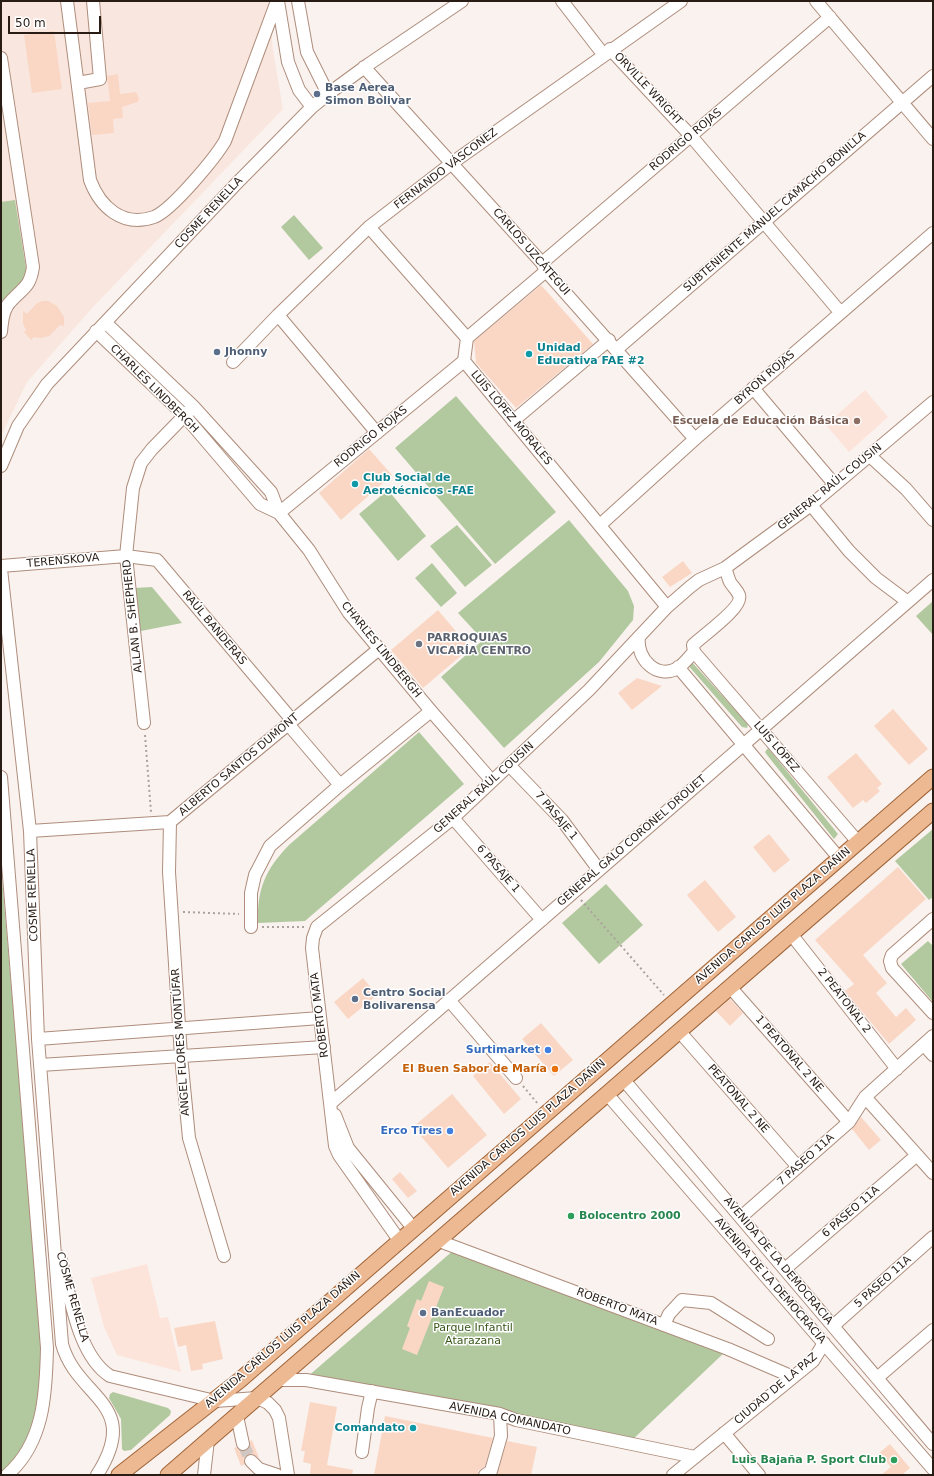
<!DOCTYPE html>
<meta charset="utf-8">
<style>
body{margin:0}
#map{position:relative;width:934px;height:1476px;overflow:hidden;background:#faf2ee;font-family:"DejaVu Sans",sans-serif}
canvas{display:block}
.frame{position:absolute;inset:0;border:2px solid #281c15;pointer-events:none}
.scale{position:absolute;left:8px;top:16px;width:93px;height:18px;box-sizing:border-box;border:2px solid #281c15;border-top:0;padding-left:5px;font-size:12px;line-height:14px;white-space:nowrap;color:#281c15;-webkit-text-stroke:3px #fff;paint-order:stroke}
</style>
<div id="map">
<canvas width="934" height="1476"></canvas>
<div class="frame"></div>
<div class="scale">50 m</div>
</div>
<script>
const ctx = document.querySelector('canvas').getContext('2d');
ctx.lineJoin = 'round';
function paint(path, color) {
  ctx.fillStyle = color;
  ctx.fill(path, 'evenodd');
}
function strokePath(path, color, width, dash) {
  ctx.strokeStyle = color;
  ctx.lineWidth = width;
  ctx.lineCap = dash ? 'butt' : 'round';
  ctx.setLineDash(dash || []);
  ctx.stroke(path);
}
function drawText(font, color, halo, rows, align = 'center') {
  ctx.font = font + ' "DejaVu Sans",sans-serif';
  ctx.lineWidth = 3;
  ctx.setLineDash([]);
  ctx.textBaseline = 'middle';
  ctx.strokeStyle = halo;
  ctx.fillStyle = color;
  for (const [text, x, y, turn = 0] of rows) {
    ctx.save();
    ctx.translate(x, y);
    ctx.rotate((+turn || 0) * Math.PI / 180);
    ctx.textAlign = isNaN(turn) ? turn : align;
    if (halo) ctx.strokeText(text, 0, 0);
    ctx.fillText(text, 0, 0);
    ctx.restore();
  }
}
paint(new Path2D(`
 M 1,1 L 268,1 L 273,50 L 283,109 L 94,306 L 27,382 L 1,436 Z`), '#f9e7df');
paint(new Path2D(`
 M 865,390 L 888,417 L 849,452 L 826,425 Z
 M 147,1264 L 160,1318 L 168,1317 L 181,1372 L 117,1355 L 104,1327 L 91,1278 Z`), '#fde4db');
paint(new Path2D(`
 M 15,200 L 26,268 L 26,277 L 1,307 L 1,202 Z
 M 294,215 L 323,248 L 309,260 L 281,227 Z
 M 456,396 L 556,512 L 495,564 L 395,448 Z
 M 388,490 L 426,536 L 398,561 L 359,514 Z
 M 569,520 L 628,591 L 634,606 L 633,620 L 599,662 L 504,748 L 441,677 L 483,640 L 458,613 Z
 M 457,525 L 492,565 L 465,587 L 430,546 Z
 M 432,563 L 457,593 L 441,607 L 415,578 Z
 M 152,587 L 182,623 L 141,631 L 134,588 Z
 M 933,601 L 933,635 L 916,616 Z
 M 690,660 L 748,724 L 747,728 L 742,727 L 686,663 Z
 M 419,732 L 464,784 L 305,921 L 258,923 C 257,889 265,870 289,845 Z
 M 768,748 L 838,834 L 834,839 L 767,755 L 765,752 Z
 M 933,829 L 933,897 L 929,900 L 895,861 Z
 M 1,866 L 42,1349 C 41,1396 37,1440 1,1473 Z
 M 606,884 L 643,925 L 599,964 L 562,923 Z
 M 928,941 L 933,946 L 932,1001 L 901,964 Z
 M 455,1249 L 726,1351 L 629,1443 L 306,1378 Z
 M 113,1392 L 168,1408 L 171,1411 L 170,1415 L 131,1450 L 124,1451 L 122,1449 L 121,1419 L 109,1398 L 110,1394 Z`), '#b2c9a0');
paint(new Path2D(`
 M 54,31 L 62,89 L 32,93 L 24,35 Z
 M 118,74 L 120,94 L 136,92 L 139,98 L 138,102 L 122,107 L 123,118 L 113,119 L 114,133 L 92,135 L 88,103 L 110,101 L 107,76 Z
 M 541,285 L 593,344 L 516,408 L 476,363 L 474,341 Z
 M 42,301 L 48,301 L 57,306 L 64,317 L 64,326 L 60,325 L 49,336 L 41,338 L 34,337 L 31,340 L 24,332 L 26,330 L 23,324 L 23,311 L 27,314 L 36,304 Z
 M 369,449 L 392,475 L 341,520 L 319,493 Z
 M 683,561 L 692,573 L 670,587 L 662,577 Z
 M 438,610 L 470,648 L 423,688 L 391,650 Z
 M 637,678 L 662,686 L 632,710 L 618,693 Z
 M 893,709 L 928,749 L 909,765 L 874,726 Z
 M 856,753 L 882,784 L 877,788 L 880,791 L 866,803 L 863,800 L 853,808 L 827,777 Z
 M 769,834 L 790,860 L 774,873 L 753,847 Z
 M 898,867 L 926,899 L 863,955 L 887,983 L 876,993 L 896,1017 L 906,1008 L 916,1020 L 889,1044 L 845,991 L 854,984 L 815,940 Z
 M 705,880 L 736,917 L 718,932 L 687,895 Z
 M 363,978 L 377,995 L 348,1019 L 334,1002 Z
 M 730,999 L 743,1013 L 730,1026 L 716,1011 Z
 M 541,1023 L 573,1060 L 554,1076 L 522,1039 Z
 M 490,1062 L 521,1099 L 504,1114 L 473,1076 Z
 M 452,1094 L 487,1135 L 448,1168 L 413,1127 Z
 M 861,1117 L 881,1140 L 869,1150 L 852,1129 Z
 M 400,1172 L 417,1191 L 408,1198 L 392,1179 Z
 M 429,1281 L 444,1287 L 417,1355 L 402,1349 L 410,1328 L 407,1326 L 417,1299 L 421,1301 Z
 M 215,1321 L 223,1359 L 202,1364 L 203,1369 L 191,1371 L 186,1345 L 178,1347 L 174,1328 Z
 M 310,1402 L 337,1407 L 327,1465 L 353,1470 L 352,1475 L 310,1475 L 311,1464 L 303,1462 L 305,1451 L 301,1451 Z
 M 385,1416 L 493,1438 L 485,1466 L 478,1471 L 478,1475 L 374,1475 Z
 M 252,1440 L 259,1458 L 253,1454 L 249,1454 L 244,1459 L 245,1464 L 241,1466 L 234,1448 L 236,1447 L 240,1451 L 245,1451 L 250,1447 L 250,1441 Z
 M 507,1441 L 537,1447 L 531,1475 L 497,1475 Z
 M 890,1444 L 910,1468 L 902,1475 L 881,1475 L 891,1467 L 879,1453 Z`), '#fad7c5');
strokePath(new Path2D(`
 M 243,1444 L 251,1461`), '#d0c7c3', 12, [12, 6]);
const minor = new Path2D(`
 M 67,1 L 90,180 C 100,207 123,228 154,217 C 172,210 215,158 225,141 L 277,1
 M 278,1 L 288,62 L 299,90 L 312,107
 M 298,1 L 307,52 L 328,94
 M 562,1 L 603,54
 M 816,1 L 933,139
 M 610,49 L 691,136 L 840,312
 M 1,58 L 33,267 C 30,287 24,287 12,300 C 3,308 2,321 1,332
 M 364,67 L 542,263 L 546,271 L 695,439
 M 78,83 L 100,79 L 93,1
 M 369,227 L 467,338 L 464,361 L 667,607
 M 542,263 L 830,17
 M 278,315 L 377,433
 M 96,331 L 184,415 L 260,504 L 279,513 L 271,492 L 193,406 L 106,323
 M 467,338 L 546,271
 M 617,349 L 933,76
 M 464,361 L 279,513 L 309,550 L 349,613 L 431,711 L 492,781
 M 233,362 L 278,315 L 369,227 L 452,163 L 681,1
 M 753,388 L 835,485
 M 513,421 L 609,340
 M 870,456 L 906,489 L 933,520
 M 1,466 L 18,426 L 47,384 L 237,183 L 312,107 L 328,94 L 369,64 L 462,1
 M 811,505 L 849,551 L 876,578 L 908,602
 M 600,525 L 695,439 L 933,233
 M 1,566 L 126,556 L 157,560 L 292,720
 M 1,569 L 30,831 L 38,1039 L 62,1344 C 77,1399 143,1403 97,1475
 M 639,637 C 636,659 657,680 678,668 C 684,664 689,657 694,652 L 693,645 C 702,636 744,607 739,595 C 737,590 733,587 730,582 C 728,578 727,572 725,568
 M 694,652 L 858,842
 M 678,667 L 839,858
 M 144,723 L 126,556 L 133,488 L 141,463 L 152,449 L 190,410
 M 288,724 L 340,785
 M 509,765 L 562,820 L 599,870
 M 1,777 L 47,1348 C 46,1394 44,1443 7,1475
 M 453,818 L 542,920
 M 170,822 L 169,872 L 181,1056 L 189,1138 L 224,1256
 M 30,831 L 170,822 L 379,649
 M 933,919 L 892,955 L 890,961 L 892,968 L 933,1013
 M 251,927 L 251,893 L 255,875 L 270,846 L 340,785 L 431,711
 M 791,934 L 897,1069
 M 730,987 L 849,1122
 M 449,1000 L 516,1078
 M 679,1031 L 798,1167
 M 38,1039 L 320,1018
 M 924,1045 L 933,1055
 M 40,1065 L 324,1047
 M 623,1079 L 933,1444
 M 607,1094 L 933,1469
 M 865,1097 L 933,1173
 M 331,1103 L 933,580
 M 335,1115 L 348,1148 L 413,1228
 M 741,1217 L 849,1122 L 865,1097 L 933,1036
 M 399,1240 L 339,1155 L 335,1146 L 312,948 L 313,938 L 317,927 L 453,818 L 589,690 L 667,607 L 690,587 L 699,580 L 725,568 L 811,505 L 933,402
 M 439,1241 L 728,1349 L 793,1377
 M 60,1257 C 70,1293 77,1355 110,1376 L 215,1401 L 257,1398 L 268,1403 L 275,1410 L 279,1418 L 288,1475
 M 785,1269 L 917,1155
 M 664,1325 L 669,1314 L 682,1300 L 711,1303 L 768,1339
 M 833,1326 L 933,1237
 M 877,1378 L 933,1330
 M 278,1380 L 306,1380 L 500,1414 L 516,1420 L 695,1457
 M 237,1416 L 243,1444
 M 724,1433 L 759,1475
 M 362,1452 L 368,1408 L 372,1391
 M 251,1461 L 259,1469 L 277,1475
 M 204,1475 L 208,1440
 M 485,1475 L 491,1471 L 501,1436 L 500,1414
 M 673,1475 L 813,1361 L 824,1343`);
const major = new Path2D(`
 M 119,1475 L 240,1380 L 933,777
 M 168,1475 L 933,811`);
strokePath(minor, '#ae8d7c', 14);
strokePath(major, '#a06438', 17);
strokePath(new Path2D(`
 M 145,735 L 151,812
 M 581,900 L 664,995
 M 183,912 L 239,914
 M 262,927 L 304,927
 M 523,1086 L 538,1104`), '#aca29d', 2, [2, 3]);
strokePath(minor, '#fff', 12);
strokePath(major, '#ecb993', 15);
for (const [x, y, r, color] of [
 [317,94,4,"#5c6f8a"],
 [217,352,4,"#5c6f8a"],
 [529,354,4,"#0f9aa8"],
 [857,421,4,"#8d6e63"],
 [355,484,4,"#0f9aa8"],
 [419,644,4,"#6b7280"],
 [355,999,4,"#5c6f8a"],
 [548,1050,4,"#3f7fe0"],
 [555,1069,4,"#e8710a"],
 [450,1131,4,"#3f7fe0"],
 [571,1216,4,"#2e9e5b"],
 [423,1313,4,"#5c6f8a"],
 [413,1428,4,"#0f9aa8"],
 [894,1460,4,"#2e9e5b"]
]) {
  const dot = new Path2D();
  dot.arc(x, y, r, 0, 2 * Math.PI);
  ctx.fillStyle = color;
  ctx.fill(dot);
  strokePath(dot, '#fff', 1.5);
}
drawText('bold 11px', '#4e5e75', '#fff', [
 ["Base Aerea",325,88],
 ["Simon Bolivar",325,101],
 ["Jhonny",225,352],
 ["Centro Social",363,993],
 ["Bolivarensa",363,1006],
 ["BanEcuador",431,1313]
], 'left');
drawText('11px', '#281c15', '#fff', [
 ["ORVILLE WRIGHT",648,89,47],
 ["RODRIGO ROJAS",686,140,-40],
 ["FERNANDO VÁSCONEZ",446,169,-37],
 ["SUBTENIENTE MANUEL CAMACHO BONILLA",775,212,-41],
 ["COSME RENELLA",209,213,-47],
 ["CARLOS UZCÁTEGUI",531,252,49],
 ["BYRON ROJAS",765,378,-41],
 ["CHARLES LINDBERGH",154,389,45],
 ["LUIS LÓPEZ MORALES",511,418,50],
 ["RODRIGO ROJAS",371,437,-39],
 ["GENERAL RAÚL COUSIN",830,487,-39],
 ["TERENSKOVA",63,561,-5],
 ["ALLAN B. SHEPHERD",133,616,-96],
 ["RAÚL BANDERAS",214,628,50],
 ["CHARLES LINDBERGH",381,650,51],
 ["LUIS LÓPEZ",776,747,49],
 ["ALBERTO SANTOS DUMONT",239,765,-40],
 ["GENERAL RAÚL COUSIN",484,788,-42],
 ["7 PASAJE 1",556,816,50],
 ["GENERAL GALO CORONEL DROUET",632,841,-41],
 ["6 PASAJE 1",498,869,49],
 ["COSME RENELLA",33,895,-92],
 ["AVENIDA CARLOS LUIS PLAZA DAÑIN",773,916,-41],
 ["2 PEATONAL 2",844,1001,52],
 ["ROBERTO MATA",320,1015,-97],
 ["ANGEL FLORES MONTÚFAR",181,1042,-94],
 ["1 PEATONAL 2 NE",789,1054,49],
 ["PEATONAL 2 NE",738,1099,49],
 ["AVENIDA CARLOS LUIS PLAZA DAÑIN",528,1128,-41],
 ["7 PASEO 11A",806,1160,-42],
 ["6 PASEO 11A",851,1212,-41],
 ["AVENIDA DE LA DEMOCRACIA",778,1261,50],
 ["AVENIDA DE LA DEMOCRACIA",770,1281,49],
 ["5 PASEO 11A",883,1282,-42],
 ["COSME RENELLA",72,1297,74],
 ["ROBERTO MATA",617,1307,21],
 ["AVENIDA CARLOS LUIS PLAZA DAÑIN",283,1340,-41],
 ["CIUDAD DE LA PAZ",776,1389,-40],
 ["AVENIDA COMANDATO",510,1419,12]
]);
drawText('bold 11px', '#0d838f', '#fff', [
 ["Unidad",537,348],
 ["Educativa FAE #2",537,361],
 ["Club Social de",363,478],
 ["Aerotécnicos -FAE",363,491],
 ["Comandato",405,1428,"right"]
], 'left');
drawText('bold 11px', '#785e54', '#fff', [
 ["Escuela de Educación Básica",849,421]
], 'right');
drawText('bold 11px', '#5b616d', '#fff', [
 ["PARROQUIAS",427,638],
 ["VICARÍA CENTRO",427,651]
], 'left');
drawText('bold 11px', '#366cbe', '#fff', [
 ["Surtimarket",540,1050],
 ["Erco Tires",442,1131]
], 'right');
drawText('bold 11px', '#c56008', '#fff', [
 ["El Buen Sabor de María",547,1069]
], 'right');
drawText('bold 11px', '#27864d', '#fff', [
 ["Bolocentro 2000",579,1216],
 ["Luis Bajaña P. Sport Club",886,1460,"right"]
], 'left');
drawText('11px', '#375618', '#fff', [
 ["Parque Infantil",473,1328],
 ["Atarazana",473,1341]
]);
</script>
